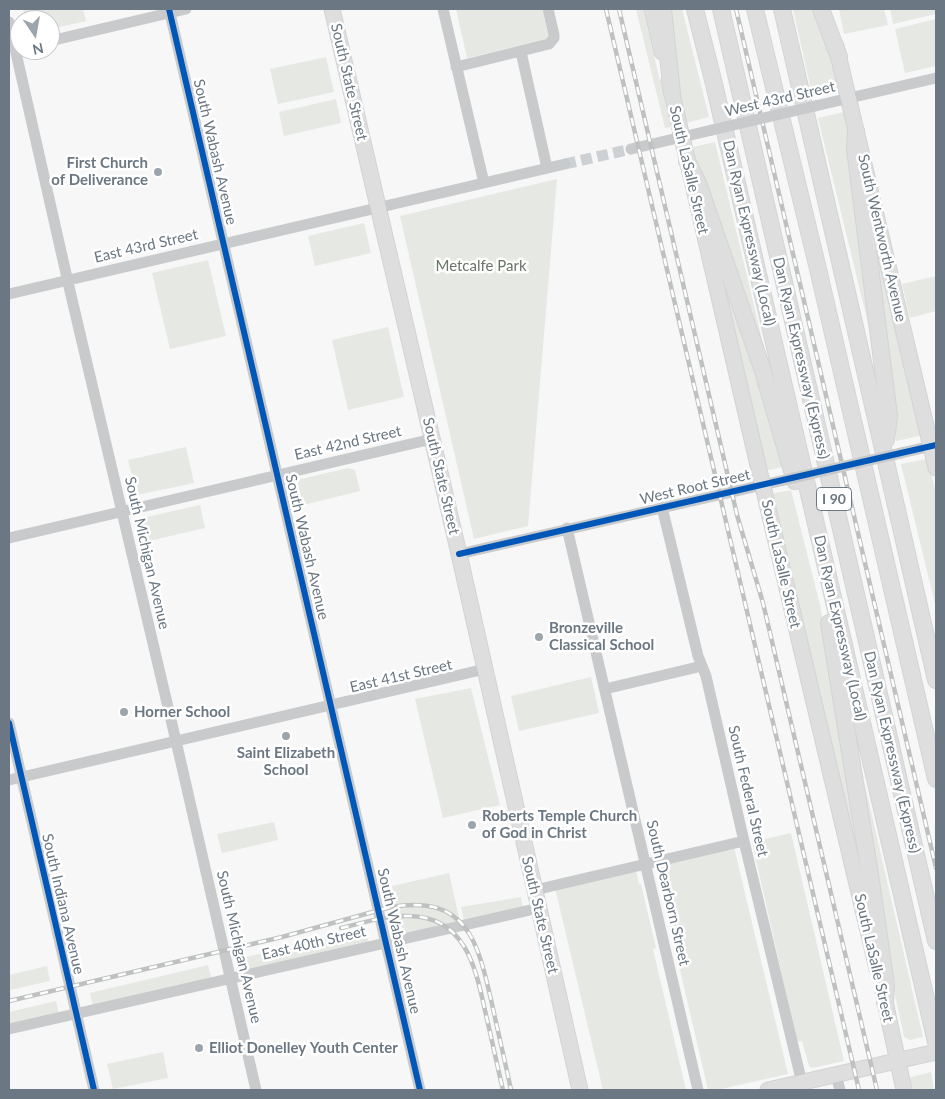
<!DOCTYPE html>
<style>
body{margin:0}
#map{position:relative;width:945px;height:1099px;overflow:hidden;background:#f7f7f7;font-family:Lato,sans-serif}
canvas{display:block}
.frame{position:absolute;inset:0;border:10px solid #6b7883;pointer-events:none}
.north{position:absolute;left:10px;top:10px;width:50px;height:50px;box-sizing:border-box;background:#fff;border:1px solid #c4c9cd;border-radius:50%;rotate:168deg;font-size:14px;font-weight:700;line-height:20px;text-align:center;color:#6b7883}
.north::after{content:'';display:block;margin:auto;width:18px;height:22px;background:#9ca4ac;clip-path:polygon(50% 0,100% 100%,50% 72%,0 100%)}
</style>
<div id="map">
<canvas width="945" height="1099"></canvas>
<div class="frame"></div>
<div class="north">N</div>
</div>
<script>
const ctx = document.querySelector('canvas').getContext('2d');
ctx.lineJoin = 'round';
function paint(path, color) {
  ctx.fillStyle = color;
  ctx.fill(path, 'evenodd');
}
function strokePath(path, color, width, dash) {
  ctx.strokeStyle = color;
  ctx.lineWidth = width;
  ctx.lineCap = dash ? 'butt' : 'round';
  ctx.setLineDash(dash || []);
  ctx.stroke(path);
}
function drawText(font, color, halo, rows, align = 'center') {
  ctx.font = font + ' Lato,sans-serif';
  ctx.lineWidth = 5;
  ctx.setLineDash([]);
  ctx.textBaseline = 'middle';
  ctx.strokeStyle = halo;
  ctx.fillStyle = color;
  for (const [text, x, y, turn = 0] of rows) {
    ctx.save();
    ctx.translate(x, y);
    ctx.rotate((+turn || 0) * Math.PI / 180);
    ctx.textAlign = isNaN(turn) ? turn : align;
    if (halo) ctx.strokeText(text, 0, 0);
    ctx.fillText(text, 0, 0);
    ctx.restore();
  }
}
paint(new Path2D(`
 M 23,9 L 83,9 L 86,21 L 50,29 L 50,20 L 26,20 Z
 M 456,9 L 542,9 L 549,39 L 467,58 Z
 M 636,9 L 643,9 L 671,127 L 665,128 Z
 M 667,9 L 682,9 L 709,117 L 686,123 L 678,89 Z
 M 793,9 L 815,9 L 828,45 L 838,84 L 836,88 L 812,94 Z
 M 839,9 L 884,9 L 888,25 L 844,34 Z
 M 890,9 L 936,9 L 936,14 L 893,24 Z
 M 936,19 L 936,66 L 905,73 L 895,29 Z
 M 326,57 L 334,92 L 278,104 L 270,69 Z
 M 336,99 L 341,123 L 284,136 L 279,112 Z
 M 844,112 L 846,113 L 874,348 L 818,118 Z
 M 715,142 L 767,360 L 694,157 L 692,150 L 693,147 Z
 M 557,179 L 528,526 L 474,539 L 400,216 Z
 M 870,209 L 923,435 L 896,441 Z
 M 364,223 L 371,253 L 315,266 L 308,236 Z
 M 709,232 L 786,466 L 765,471 Z
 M 208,260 L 226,336 L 170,349 L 152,273 Z
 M 936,276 L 936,311 L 910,318 L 902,284 Z
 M 388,327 L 404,397 L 348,410 L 332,340 Z
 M 186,447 L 194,483 L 137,495 L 128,460 Z
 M 926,459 L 929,462 L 936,494 L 936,608 L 901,464 Z
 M 348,468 L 355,470 L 360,491 L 303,505 L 297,480 Z
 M 791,490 L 820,605 L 828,647 L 874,929 L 771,494 Z
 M 200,505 L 205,528 L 148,541 L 142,518 Z
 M 591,677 L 599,713 L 519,731 L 511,696 Z
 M 471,688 L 500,805 L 443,818 L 415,699 Z
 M 864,781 L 923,1037 L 910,1040 L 904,1037 L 888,962 L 860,782 Z
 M 274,822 L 278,840 L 222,853 L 217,834 Z
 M 791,833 L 844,1061 L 812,1068 L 809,1066 L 802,1041 L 797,1042 L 752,842 Z
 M 734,847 L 788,1074 L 717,1090 L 708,1090 L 659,880 L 662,879 L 659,865 Z
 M 636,870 L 639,884 L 641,884 L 656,948 L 653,949 L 686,1090 L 603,1090 L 555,888 Z
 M 449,873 L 460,922 L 399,936 L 392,886 Z
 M 521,897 L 523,908 L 464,921 L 461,907 Z
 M 365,930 L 369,943 L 249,971 L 246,957 Z
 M 208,965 L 212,980 L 93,1006 L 90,993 Z
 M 47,966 L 50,981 L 10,990 L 11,998 L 9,999 L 9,975 Z
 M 56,1001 L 59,1014 L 9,1026 L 9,1012 Z
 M 163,1052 L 168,1078 L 113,1089 L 107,1064 Z
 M 931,1072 L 934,1090 L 910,1090 L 908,1082 L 911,1077 Z`), '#e6e8e4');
strokePath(new Path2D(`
 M 565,164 L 631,149`), '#cdd1d4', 11, [11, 5.5]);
const major = new Path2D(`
 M 332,9 L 459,554 L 580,1090
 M 652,9 L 662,52
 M 836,46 L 936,468
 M 669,81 L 760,474 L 877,969
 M 883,992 L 904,1090
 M 768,1090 L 936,1052`);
const highway = new Path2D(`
 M 663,9 L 672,93
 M 695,9 L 714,84 L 936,1042
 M 721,9 L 936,941
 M 755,9 L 818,269 L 936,779
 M 782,9 L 936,680
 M 821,9 L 839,57
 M 856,131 L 855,149 L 889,416 L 886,440
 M 687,161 L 698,183 L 763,371 L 795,481
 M 829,623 L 871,881 L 886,985 L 885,1003`);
strokePath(major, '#d2d3d4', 17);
strokePath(highway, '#d3d4d4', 18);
strokePath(new Path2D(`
 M 169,9 L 420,1090
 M 443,9 L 484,183
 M 9,22 L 70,291 L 176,741 L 256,1090
 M 50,41 L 186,9
 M 521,52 L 547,168
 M 456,67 L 549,44 L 554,38 L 554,35 L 548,9
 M 815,106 L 936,78
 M 631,149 L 712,130
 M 9,294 L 565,164
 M 901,453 L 936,445
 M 662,507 L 698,656 L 706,676 L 743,837 L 802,1083
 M 567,528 L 698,1090
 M 9,538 L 432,439
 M 459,554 L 789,479
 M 605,689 L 702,666
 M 9,723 L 94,1090
 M 9,780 L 485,669
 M 535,890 L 744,841
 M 9,1029 L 539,908
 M 836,1075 L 840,1090`), '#c8cacb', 11);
strokePath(major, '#dededf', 15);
strokePath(highway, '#dededf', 16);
const rail = new Path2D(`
 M 606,9 L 859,1090
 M 619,9 L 737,515 L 763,603 L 877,1090
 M 736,9 L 936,868
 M 341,928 C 363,923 386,915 409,916 C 467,917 476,970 486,1015 C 492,1040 497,1065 503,1090
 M 9,1001 L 282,937 L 391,907 C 468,894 478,943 492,1004 C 498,1032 505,1061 511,1090`);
strokePath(rail, '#bfc1c1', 4.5);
strokePath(rail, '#fff', 2.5, [8]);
strokePath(new Path2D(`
 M 712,130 L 815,106
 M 789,479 L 901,453`), '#c8cacb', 11);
strokePath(new Path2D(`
 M 169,9 L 420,1090
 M 459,554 L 936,445
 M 9,723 L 94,1090`), '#0057b8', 6);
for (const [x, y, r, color] of [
 [158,172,5,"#9ca4ac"],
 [539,637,5,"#9ca4ac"],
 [124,712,5,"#9ca4ac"],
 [286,736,5,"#9ca4ac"],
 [472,825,5,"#9ca4ac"],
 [199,1048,5,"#9ca4ac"]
]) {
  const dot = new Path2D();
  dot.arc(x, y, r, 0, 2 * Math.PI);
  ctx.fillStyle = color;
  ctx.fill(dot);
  strokePath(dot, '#fff', 2);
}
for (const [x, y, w] of [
 [834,499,35]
]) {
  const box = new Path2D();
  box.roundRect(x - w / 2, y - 11.5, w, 23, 4);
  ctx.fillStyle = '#fff';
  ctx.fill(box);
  strokePath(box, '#6b7883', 1);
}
drawText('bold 14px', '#6b7883', null, [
 ["I 90",834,499]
]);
drawText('15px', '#6b7883', '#fff', [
 ["South State Street",349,82,77],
 ["West 43rd Street",780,99,-13],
 ["South Wabash Avenue",215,152,77],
 ["South LaSalle Street",689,170,77],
 ["Dan Ryan Expressway (Local)",749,233,77],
 ["South Wentworth Avenue",882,238,77],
 ["East 43rd Street",146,246,-13],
 ["Dan Ryan Expressway (Express)",801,358,77],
 ["East 42nd Street",348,443,-13],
 ["South State Street",441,476,77],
 ["West Root Street",695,487,-13],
 ["South Wabash Avenue",307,547,77],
 ["South Michigan Avenue",147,553,77],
 ["South LaSalle Street",781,564,77],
 ["Dan Ryan Expressway (Local)",840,628,77],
 ["East 41st Street",401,676,-13],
 ["Dan Ryan Expressway (Express)",892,752,77],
 ["South Federal Street",748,791,77],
 ["South Dearborn Street",668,893,77],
 ["South Indiana Avenue",63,904,77],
 ["South State Street",540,915,77],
 ["South Wabash Avenue",399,941,77],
 ["East 40th Street",314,943,-13],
 ["South Michigan Avenue",239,947,77],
 ["South LaSalle Street",874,958,77]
]);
drawText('bold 15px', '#6b7883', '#fff', [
 ["First Church",148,163,"right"],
 ["of Deliverance",148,180,"right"],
 ["Bronzeville",549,628],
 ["Classical School",549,645],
 ["Horner School",134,712],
 ["Saint Elizabeth",286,753,"center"],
 ["School",286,770,"center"],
 ["Roberts Temple Church",482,816],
 ["of God in Christ",482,833],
 ["Elliot Donelley Youth Center",209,1048]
], 'left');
drawText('15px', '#677665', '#fff', [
 ["Metcalfe Park",481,266]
]);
</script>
